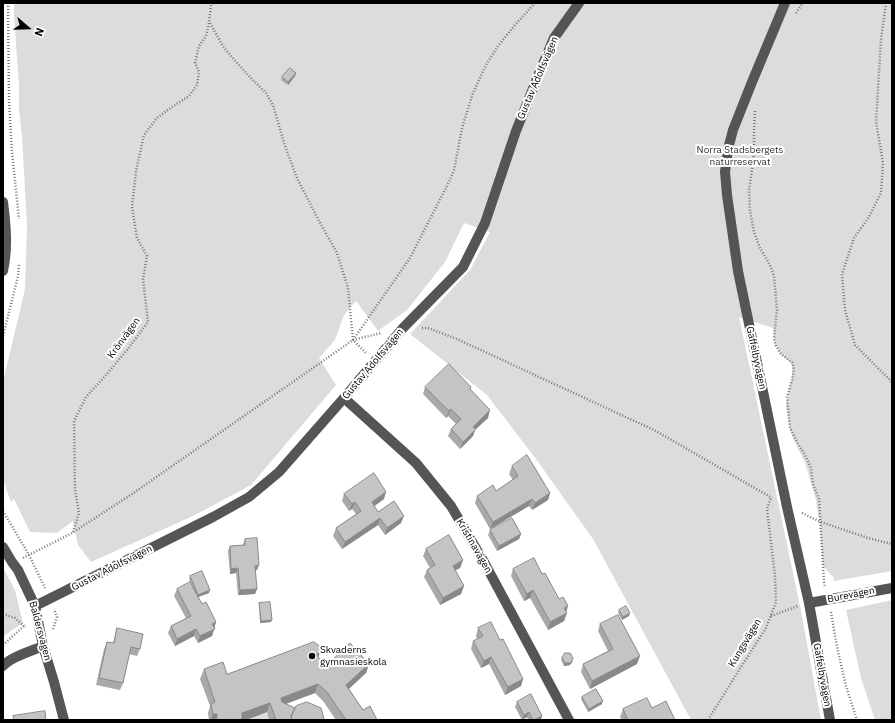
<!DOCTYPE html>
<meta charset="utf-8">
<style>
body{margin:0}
#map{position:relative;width:895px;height:723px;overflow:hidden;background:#fff;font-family:"IBM Plex Sans",sans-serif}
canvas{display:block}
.frame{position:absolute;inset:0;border:4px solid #000;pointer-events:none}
.north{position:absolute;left:8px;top:8px;width:40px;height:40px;-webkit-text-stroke:3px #fff;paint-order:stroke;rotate:110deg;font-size:11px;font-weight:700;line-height:16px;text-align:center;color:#000}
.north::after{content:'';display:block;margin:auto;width:14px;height:18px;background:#000;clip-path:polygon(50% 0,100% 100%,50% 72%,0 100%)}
</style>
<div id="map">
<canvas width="895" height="723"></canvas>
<div class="frame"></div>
<div class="north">N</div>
</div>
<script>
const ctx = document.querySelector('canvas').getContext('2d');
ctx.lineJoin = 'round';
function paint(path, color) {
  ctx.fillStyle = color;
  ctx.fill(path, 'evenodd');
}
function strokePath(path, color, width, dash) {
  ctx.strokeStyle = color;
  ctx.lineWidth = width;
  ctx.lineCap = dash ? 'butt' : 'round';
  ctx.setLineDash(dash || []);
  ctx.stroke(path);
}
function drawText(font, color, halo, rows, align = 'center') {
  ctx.font = font + ' "IBM Plex Sans",sans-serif';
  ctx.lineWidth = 4;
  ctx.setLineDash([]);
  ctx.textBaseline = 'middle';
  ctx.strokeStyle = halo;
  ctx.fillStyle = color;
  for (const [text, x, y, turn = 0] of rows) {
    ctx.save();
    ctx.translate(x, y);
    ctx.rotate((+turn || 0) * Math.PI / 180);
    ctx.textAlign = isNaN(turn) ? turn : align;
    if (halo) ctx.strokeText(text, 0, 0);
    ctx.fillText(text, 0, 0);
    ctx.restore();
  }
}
paint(new Path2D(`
 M 14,3 L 892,3 L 892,571 L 834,581 L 833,576 L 831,575 L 823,566 L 820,526 L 816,500 L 805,463 L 793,438 L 790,429 L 786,406 L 789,388 L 792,378 L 792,367 L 790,362 L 781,354 L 775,345 L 773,328 L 739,317 L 801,611 L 821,720 L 690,720 L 690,718 L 593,539 L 536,459 L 487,395 L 410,334 L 470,270 L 490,232 L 464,223 L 445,262 L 407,310 L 378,331 L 356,301 L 344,315 L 335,340 L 319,358 L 336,385 L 251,485 L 195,515 L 91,562 L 78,545 L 73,521 L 57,533 L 30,532 L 14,499 L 11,502 L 3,480 L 3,382 L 25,289 L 27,226 L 22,136 L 19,109 L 19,86 L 14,15 Z
 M 3,568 L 15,590 L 23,623 L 5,635 L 3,638 Z
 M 892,600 L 892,720 L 875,720 L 861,678 L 846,610 Z
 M 267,712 L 269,720 L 246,720 Z`), '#dcdcdc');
strokePath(new Path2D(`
 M 8,3 L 9,101 L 12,152 L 19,219
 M 886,3 L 881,39 L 876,122 L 883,163 L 881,193 L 869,217 L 854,238 L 842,274 L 845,310 L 855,345 L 892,382
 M 796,13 L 803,3
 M 210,23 L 224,48 L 247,74 L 266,93 L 273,105 L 285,146 L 297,178 L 319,221 L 337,253 L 348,288 L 353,340 L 366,353
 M 755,111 L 754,130 L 754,146 L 753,163 L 749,190 L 750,211 L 754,232 L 760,248 L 770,265 L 774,276 L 777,310 L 774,339 L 776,346 L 781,354 L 793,363 L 794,370 L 792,380 L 787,397 L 790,428 L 797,442 L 805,455 L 811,468 L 813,484 L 819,499 L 824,582 L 825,587
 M 422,328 L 428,328 L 457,339 L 656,431 L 772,498
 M 3,336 L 18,276 L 19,264
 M 353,340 L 410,258 L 449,182 L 454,170 L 462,128 L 473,93 L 486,65 L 498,46 L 515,25 L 535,3
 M 3,511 L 29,555 L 45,588
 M 802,513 L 821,522 L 868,538 L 892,544
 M 73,532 L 79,513 L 75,489 L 74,421 L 86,397 L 106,375 L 127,350 L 148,322 L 143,279 L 147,256 L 137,238 L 132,207 L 136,171 L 144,135 L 157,118 L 172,107 L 189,96 L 197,85 L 199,72 L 195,63 L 199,46 L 206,36 L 209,23 L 211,5 L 213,3
 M 23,558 L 72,533 L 132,494 L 353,340 L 381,333
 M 831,612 L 837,647 L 846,686 L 857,720
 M 3,614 L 15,618 L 24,626
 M 771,616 L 798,606
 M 53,629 L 57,617 L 54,609
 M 3,645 L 24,626 L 26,626
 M 708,720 L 736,675 L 766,628 L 776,602 L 775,576 L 767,509 L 771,498`), '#777', 2.5, [1, 2]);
strokePath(new Path2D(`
 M 785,3 L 752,82 L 733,130 L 728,149 L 725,172 L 727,195 L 738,271 L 787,507 L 809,603 L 830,720
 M 3,202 C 6,225 8,248 3,271
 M 344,398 L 416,463 L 451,506 L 484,562 L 569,720
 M 3,547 L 12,562 L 18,570 L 35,606 L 43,646 L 54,682 L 64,720
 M 809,603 L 892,588
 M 35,606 L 213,517 L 249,497 L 279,472 L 344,398 L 403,328 L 463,267 L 485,223 L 516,131 L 540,71 L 554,38 L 579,3
 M 3,666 C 10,657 32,651 43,646`), '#555', 10);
paint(new Path2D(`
 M 295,76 L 288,85 L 281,80 L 282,77 Z
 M 425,387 L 470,390 L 488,418 L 475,430 L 473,436 L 460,449 L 448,436 L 451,429 L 456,424 L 448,416 L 446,418 L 423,394 Z
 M 512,466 L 550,493 L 548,500 L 532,510 L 529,506 L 490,529 L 475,503 L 477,496 L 496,491 L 513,480 L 509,474 Z
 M 344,494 L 384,499 L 374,506 L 378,512 L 401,523 L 385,535 L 378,525 L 342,549 L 333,536 L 336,528 L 356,514 L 352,509 L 349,511 L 342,501 Z
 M 490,530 L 521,534 L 519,539 L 497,551 L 488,535 Z
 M 245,539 L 257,570 L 255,570 L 257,589 L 255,594 L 238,595 L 236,573 L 230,574 L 228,551 L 230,546 L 243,545 L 243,544 Z
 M 426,549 L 463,560 L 460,568 L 455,570 L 464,586 L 461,594 L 440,605 L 424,577 L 427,570 L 430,568 L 423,556 Z
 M 513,569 L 566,612 L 564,621 L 548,630 L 530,598 L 524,601 L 511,576 Z
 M 190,576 L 209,593 L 198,597 L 202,604 L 216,622 L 212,636 L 198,643 L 194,636 L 175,646 L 168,633 L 171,626 L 186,618 L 174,596 L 177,589 L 194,589 L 189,579 Z
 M 259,603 L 271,622 L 260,623 L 259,606 Z
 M 619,610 L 629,616 L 622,620 L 618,613 Z
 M 600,624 L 637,664 L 590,689 L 581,672 L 583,664 L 608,651 L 598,631 Z
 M 117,628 L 140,649 L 137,656 L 129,654 L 123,683 L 120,690 L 96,685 L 104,649 L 107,642 L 113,643 L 115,635 Z
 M 478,628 L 500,640 L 523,679 L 521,686 L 505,695 L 489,664 L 481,668 L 471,649 L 473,641 L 477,639 L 476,636 Z
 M 318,658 L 327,665 L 369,664 L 366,673 L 349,689 L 363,710 L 377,720 L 336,720 L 323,701 L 315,693 L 286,704 L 324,720 L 269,720 L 267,712 L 246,720 L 209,720 L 208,713 L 210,706 L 200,679 L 204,669 L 227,674 Z
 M 562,658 L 570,665 L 564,666 L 561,660 Z
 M 582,697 L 602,704 L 588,712 L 581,699 Z
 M 517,702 L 541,720 L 528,720 L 527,717 L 522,720 L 515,707 Z
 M 652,708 L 675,720 L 622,720 L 620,717 L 623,709 Z`), '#a9a9a9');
paint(new Path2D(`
 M 296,73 L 295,76 L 288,85 L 288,82 Z
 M 451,409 L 448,416 L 446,418 L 449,411 Z
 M 490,410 L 488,418 L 475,430 L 473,436 L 460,449 L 463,442 L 473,427 Z
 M 386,492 L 384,499 L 369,510 L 372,502 Z
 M 550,493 L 548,500 L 532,510 L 535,503 Z
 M 532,499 L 529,506 L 490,529 L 493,522 Z
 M 355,502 L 352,509 L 349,511 L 352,504 Z
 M 404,516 L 401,523 L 385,535 L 387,528 Z
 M 380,518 L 378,525 L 342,549 L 345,542 Z
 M 521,534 L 519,539 L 497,551 L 499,546 Z
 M 463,560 L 460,568 L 450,573 L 453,566 Z
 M 259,565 L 257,570 L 253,571 L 255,566 Z
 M 238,568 L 236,573 L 230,574 L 231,569 Z
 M 464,586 L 461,594 L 440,605 L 443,598 Z
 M 257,589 L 255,594 L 238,595 L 240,590 Z
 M 210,590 L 209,593 L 198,597 L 198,595 Z
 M 533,590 L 530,598 L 524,601 L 527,594 Z
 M 568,606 L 566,613 L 564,608 Z
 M 567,613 L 564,621 L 548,630 L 550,622 Z
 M 630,613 L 629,616 L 622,620 L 623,617 Z
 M 272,620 L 271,622 L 260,623 L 261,621 Z
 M 216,622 L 212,636 L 198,643 L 200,636 L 212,624 Z
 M 196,629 L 194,636 L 175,646 L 177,639 Z
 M 322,648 L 318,658 L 316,655 Z
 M 640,656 L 637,664 L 590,689 L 592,681 Z
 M 491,657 L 489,664 L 481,668 L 484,661 Z
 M 573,661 L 570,665 L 564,666 L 565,663 Z
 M 369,664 L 366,673 L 343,694 L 346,685 Z
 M 523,679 L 521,686 L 505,695 L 508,687 Z
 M 318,684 L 315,693 L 277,707 L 281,698 Z
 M 603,701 L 602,704 L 588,712 L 589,709 Z
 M 270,703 L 267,712 L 246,720 L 240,720 L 242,713 Z
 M 529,712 L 527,717 L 522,720 L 524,715 Z
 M 213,714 L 217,714 L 215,720 L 211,720 Z
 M 542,716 L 541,720 L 534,720 Z`), '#898989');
const building = new Path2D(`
 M 290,68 L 296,73 L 288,82 L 282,77 Z
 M 449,364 L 471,387 L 470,389 L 490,410 L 473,427 L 476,429 L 463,442 L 451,429 L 461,419 L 451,409 L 449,411 L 425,387 Z
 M 527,455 L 550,493 L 535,503 L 532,499 L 493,522 L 477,496 L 493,485 L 496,491 L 518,476 L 512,466 Z
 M 374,473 L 386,492 L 372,502 L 378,512 L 394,501 L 404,516 L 387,528 L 380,518 L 345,542 L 336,528 L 361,511 L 355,502 L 352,504 L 344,494 Z
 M 512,518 L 521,534 L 499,546 L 490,530 Z
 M 449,535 L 463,560 L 453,566 L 464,586 L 443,598 L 427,570 L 435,565 L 426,549 Z
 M 257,538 L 259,565 L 255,566 L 257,589 L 240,590 L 238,568 L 231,569 L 230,546 L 245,545 L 245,539 Z
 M 534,558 L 542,574 L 545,573 L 559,599 L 563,597 L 568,606 L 564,608 L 567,613 L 550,622 L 533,590 L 527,594 L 513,569 Z
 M 202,571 L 210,590 L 198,595 L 190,576 Z
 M 190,582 L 202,604 L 206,602 L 216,622 L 212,624 L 215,629 L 200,636 L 196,629 L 177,639 L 171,626 L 191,616 L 177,589 Z
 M 270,602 L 272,620 L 261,621 L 259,603 Z
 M 626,606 L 630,613 L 623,617 L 619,610 Z
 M 618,615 L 640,656 L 592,681 L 583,664 L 613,649 L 600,624 Z
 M 491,622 L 500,640 L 503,639 L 523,679 L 508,687 L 491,657 L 484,661 L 473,641 L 483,636 L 478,628 Z
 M 117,628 L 143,634 L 140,649 L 131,647 L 123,683 L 99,678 L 107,642 L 114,643 Z
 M 314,642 L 322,648 L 316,655 L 327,665 L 350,643 L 369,664 L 346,685 L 363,710 L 370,706 L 377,720 L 346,720 L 327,692 L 318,684 L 281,698 L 282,702 L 295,708 L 291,716 L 292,720 L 276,720 L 270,703 L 242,713 L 242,720 L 217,720 L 217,714 L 213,714 L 211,704 L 215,702 L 204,669 L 223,662 L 227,674 Z
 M 565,653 L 570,653 L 573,658 L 571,663 L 565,663 L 562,658 Z
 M 596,689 L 603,701 L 589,709 L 582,697 Z
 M 531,694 L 542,716 L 534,720 L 533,720 L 529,712 L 524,715 L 517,702 Z
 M 647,698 L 652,708 L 666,701 L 675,720 L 627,720 L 628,720 L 623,709 Z
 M 307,702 L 321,708 L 324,719 L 324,720 L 292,720 L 291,717 L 296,706 Z
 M 45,711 L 46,720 L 14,720 L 13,716 Z`);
paint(building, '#c4c4c4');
strokePath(building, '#898989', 1);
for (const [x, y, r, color] of [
 [312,656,4,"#000"]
]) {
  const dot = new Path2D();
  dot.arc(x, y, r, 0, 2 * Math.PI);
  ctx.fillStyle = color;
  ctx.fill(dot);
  strokePath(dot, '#fff', 1.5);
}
drawText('10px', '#000', '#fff', [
 ["Gustav Adolfsvägen",538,78,-67],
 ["Krönvägen",124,338,-54],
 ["Gaffelbyvägen",756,358,78],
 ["Gustav Adolfsvägen",373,364,-50],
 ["Kristinavägen",474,546,60],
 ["Gustav Adolfsvägen",112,568,-27],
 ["Burevägen",851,595,-11],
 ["Baldersvägen",40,631,75],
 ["Kungsvägen",745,643,-59],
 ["Gaffelbyvägen",822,675,80]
]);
drawText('10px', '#333', '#fff', [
 ["Norra Stadsbergets",740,150],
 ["naturreservat",740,162]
]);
drawText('10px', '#000', '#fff', [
 ["Skvaderns",320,650],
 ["gymnasieskola",320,662]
], 'left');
</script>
